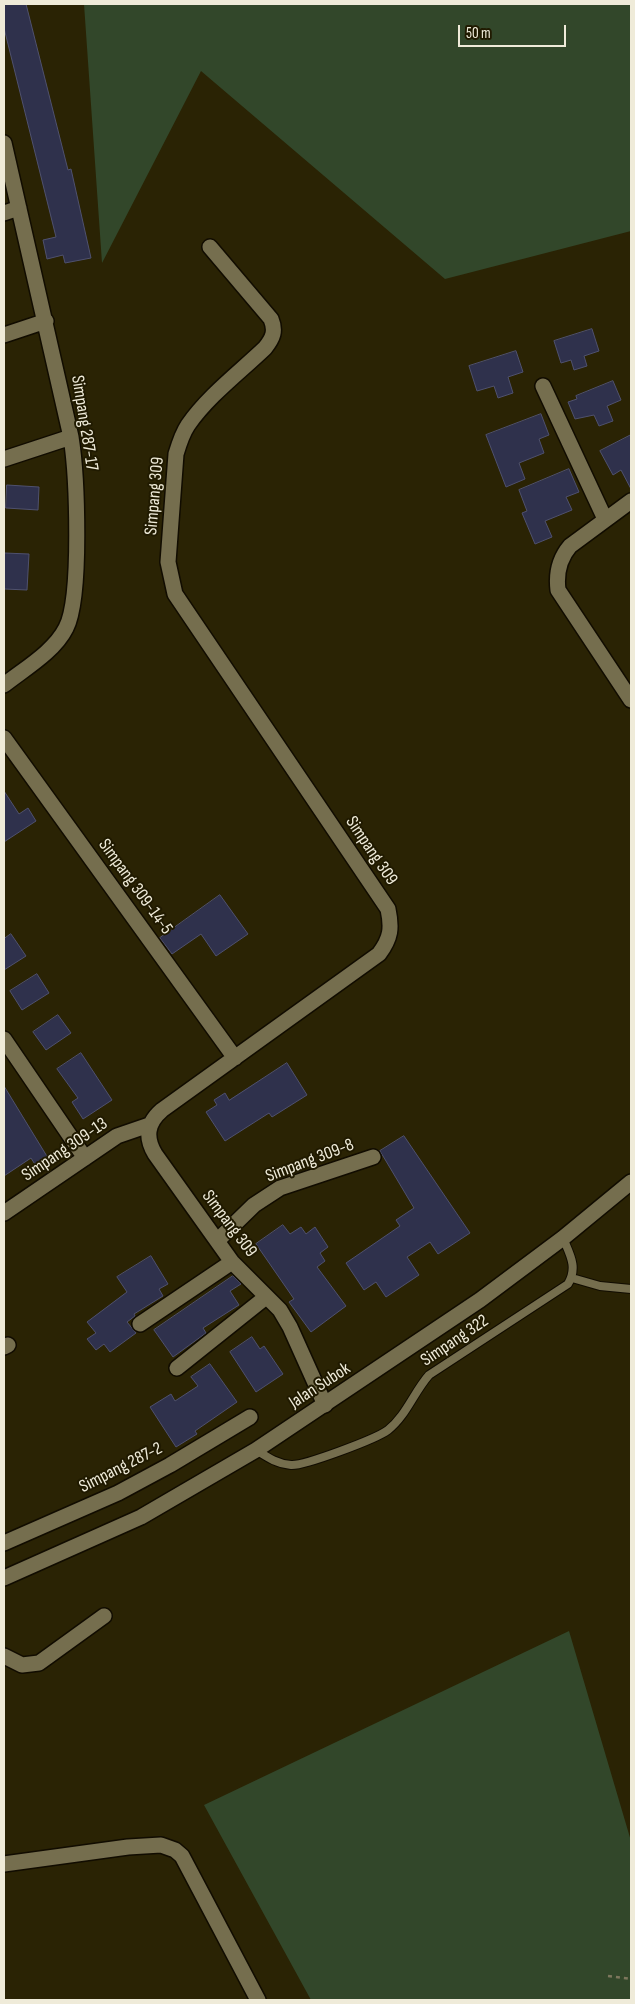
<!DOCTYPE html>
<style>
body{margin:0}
#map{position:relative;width:635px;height:2004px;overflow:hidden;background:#2a2304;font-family:"Sofia Sans Condensed",sans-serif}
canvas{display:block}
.frame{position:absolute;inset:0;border:5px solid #efebd9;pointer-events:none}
.scale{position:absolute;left:458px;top:25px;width:108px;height:22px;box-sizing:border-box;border:2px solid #efebd9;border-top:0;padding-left:6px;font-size:15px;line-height:18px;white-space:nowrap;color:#efebd9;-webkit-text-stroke:4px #201a00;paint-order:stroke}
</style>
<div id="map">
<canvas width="635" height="2004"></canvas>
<div class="frame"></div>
<div class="scale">50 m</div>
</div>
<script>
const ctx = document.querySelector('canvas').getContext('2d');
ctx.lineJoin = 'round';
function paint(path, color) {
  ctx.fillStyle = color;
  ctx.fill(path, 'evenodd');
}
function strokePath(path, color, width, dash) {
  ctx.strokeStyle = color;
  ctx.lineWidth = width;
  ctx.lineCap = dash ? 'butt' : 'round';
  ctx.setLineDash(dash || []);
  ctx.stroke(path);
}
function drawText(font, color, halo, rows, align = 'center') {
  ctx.font = font + ' "Sofia Sans Condensed",sans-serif';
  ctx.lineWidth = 4;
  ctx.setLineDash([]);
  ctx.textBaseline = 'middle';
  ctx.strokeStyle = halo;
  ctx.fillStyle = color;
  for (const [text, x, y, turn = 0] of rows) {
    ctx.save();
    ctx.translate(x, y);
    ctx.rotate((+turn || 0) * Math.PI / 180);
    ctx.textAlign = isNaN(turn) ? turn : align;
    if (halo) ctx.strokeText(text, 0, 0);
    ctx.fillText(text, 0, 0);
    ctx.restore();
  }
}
paint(new Path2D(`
 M 84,4 L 631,4 L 631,231 L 445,279 L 201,71 L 102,263 Z
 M 569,1631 L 631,1841 L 631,2000 L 311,2000 L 204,1805 Z`), '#32472a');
const building = new Path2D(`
 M 4,4 L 26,4 L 68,170 L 71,169 L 91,258 L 65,263 L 63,255 L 47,259 L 43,240 L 56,237 L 4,28 Z
 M 592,329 L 599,351 L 584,356 L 587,366 L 574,370 L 571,360 L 561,363 L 554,341 Z
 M 516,351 L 523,372 L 508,377 L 513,393 L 498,398 L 494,386 L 477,391 L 469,366 Z
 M 613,381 L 621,400 L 607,406 L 613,421 L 599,426 L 594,415 L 575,419 L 568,402 L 577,399 L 576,396 Z
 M 541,414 L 549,435 L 539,439 L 544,453 L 519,463 L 525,479 L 506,487 L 486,435 Z
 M 631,435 L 631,489 L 621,470 L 613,475 L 600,451 Z
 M 569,469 L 579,492 L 566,497 L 572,510 L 545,521 L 552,537 L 535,544 L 522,513 L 527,511 L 519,490 Z
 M 7,485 L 39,487 L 38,510 L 6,508 Z
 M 4,553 L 29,554 L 27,590 L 4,589 Z
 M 4,791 L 19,814 L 28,808 L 36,821 L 4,842 Z
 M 220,895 L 248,934 L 216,956 L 201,934 L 172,954 L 160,938 Z
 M 11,934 L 26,956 L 4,970 L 4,939 Z
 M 37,974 L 49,993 L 22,1010 L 10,991 Z
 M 58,1015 L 71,1033 L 46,1050 L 33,1032 Z
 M 81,1053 L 112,1100 L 83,1119 L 72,1102 L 78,1098 L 57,1069 Z
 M 287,1063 L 307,1095 L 272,1117 L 269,1113 L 225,1141 L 206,1112 L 217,1105 L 214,1100 L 225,1093 L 229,1100 Z
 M 4,1086 L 48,1158 L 36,1166 L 31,1158 L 4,1176 Z
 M 404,1136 L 470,1233 L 438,1254 L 430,1242 L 407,1257 L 419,1275 L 386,1297 L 376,1282 L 364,1290 L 346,1263 L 400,1226 L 396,1220 L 414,1208 L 380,1151 Z
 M 283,1225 L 290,1234 L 301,1227 L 306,1234 L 315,1227 L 328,1247 L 320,1253 L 325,1261 L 317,1267 L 346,1306 L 311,1332 L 289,1302 L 294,1299 L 256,1244 Z
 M 151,1256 L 168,1284 L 159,1289 L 163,1296 L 134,1314 L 135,1316 L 127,1322 L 136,1333 L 110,1352 L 104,1344 L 96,1350 L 87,1339 L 96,1333 L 87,1322 L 127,1292 L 117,1277 Z
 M 233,1276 L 241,1284 L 230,1291 L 239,1305 L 203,1328 L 206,1333 L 173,1357 L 154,1330 Z
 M 252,1337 L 260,1349 L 264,1346 L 283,1374 L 256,1392 L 230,1352 Z
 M 210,1364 L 237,1402 L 195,1431 L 197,1434 L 176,1447 L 150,1407 L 171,1394 L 175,1401 L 198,1386 L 191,1377 Z`);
paint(building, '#2f314c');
strokePath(building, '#4f516e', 1);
const lane = new Path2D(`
 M 572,1278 L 600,1286 L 631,1289
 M 256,1450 C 267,1457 277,1464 291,1465 C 304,1466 376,1439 388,1430 C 406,1416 414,1392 429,1375 L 568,1284 C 578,1267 570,1255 563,1238`);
const street = new Path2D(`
 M 4,143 L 71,437 C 77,475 82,597 66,628 C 54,652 24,669 4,685
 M 4,213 L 19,208
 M 210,247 L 271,319 C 276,331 273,338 265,348 C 240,372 208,396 188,425 C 182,434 179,444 176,454 L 168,562 L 175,594 L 388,909 C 392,928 391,938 379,954 L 162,1110 C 147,1123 145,1137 155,1154 L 232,1262 L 280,1310 L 290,1327 L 325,1405
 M 4,335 L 46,321
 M 543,386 L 605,519
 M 4,459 L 71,437
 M 631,501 L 570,546 C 559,559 556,574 558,590 L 631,700
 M 4,738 L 235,1058
 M 4,1039 L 85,1158
 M 4,1213 L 117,1136 L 149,1125
 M 217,1241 L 254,1205 L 280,1188 L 373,1157
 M 140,1324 L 232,1262
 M 4,1347 L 8,1345
 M 177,1368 L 266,1297
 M 4,1543 L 118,1493 L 170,1465 L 250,1417
 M 4,1656 L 22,1665 L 39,1663 L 104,1616
 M 4,1864 L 128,1847 L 161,1845 L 175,1850 L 182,1856 L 258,2000`);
const secondary = new Path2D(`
 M 4,1578 L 141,1517 L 256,1450 L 480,1300 L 563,1238 L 631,1182`);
strokePath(lane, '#110c00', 10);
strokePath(street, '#110c00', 18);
strokePath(secondary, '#110c00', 18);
strokePath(new Path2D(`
 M 608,1976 L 631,1979`), '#7d775d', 2.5, [4, 4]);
strokePath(lane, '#756e4e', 8);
strokePath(street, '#756e4e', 15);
strokePath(secondary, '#756e4e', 15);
drawText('18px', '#efebd9', '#201a00', [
 ["Simpang 287-17",84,423,81],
 ["Simpang 309",155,496,-85],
 ["Simpang 309",371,851,56],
 ["Simpang 309-14-5",135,887,54],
 ["Simpang 309-13",65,1150,-34],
 ["Simpang 309-8",310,1161,-21],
 ["Simpang 309",229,1224,53],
 ["Simpang 322",455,1341,-34],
 ["Jalan Subok",320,1386,-33],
 ["Simpang 287-2",121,1468,-27]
]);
</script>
